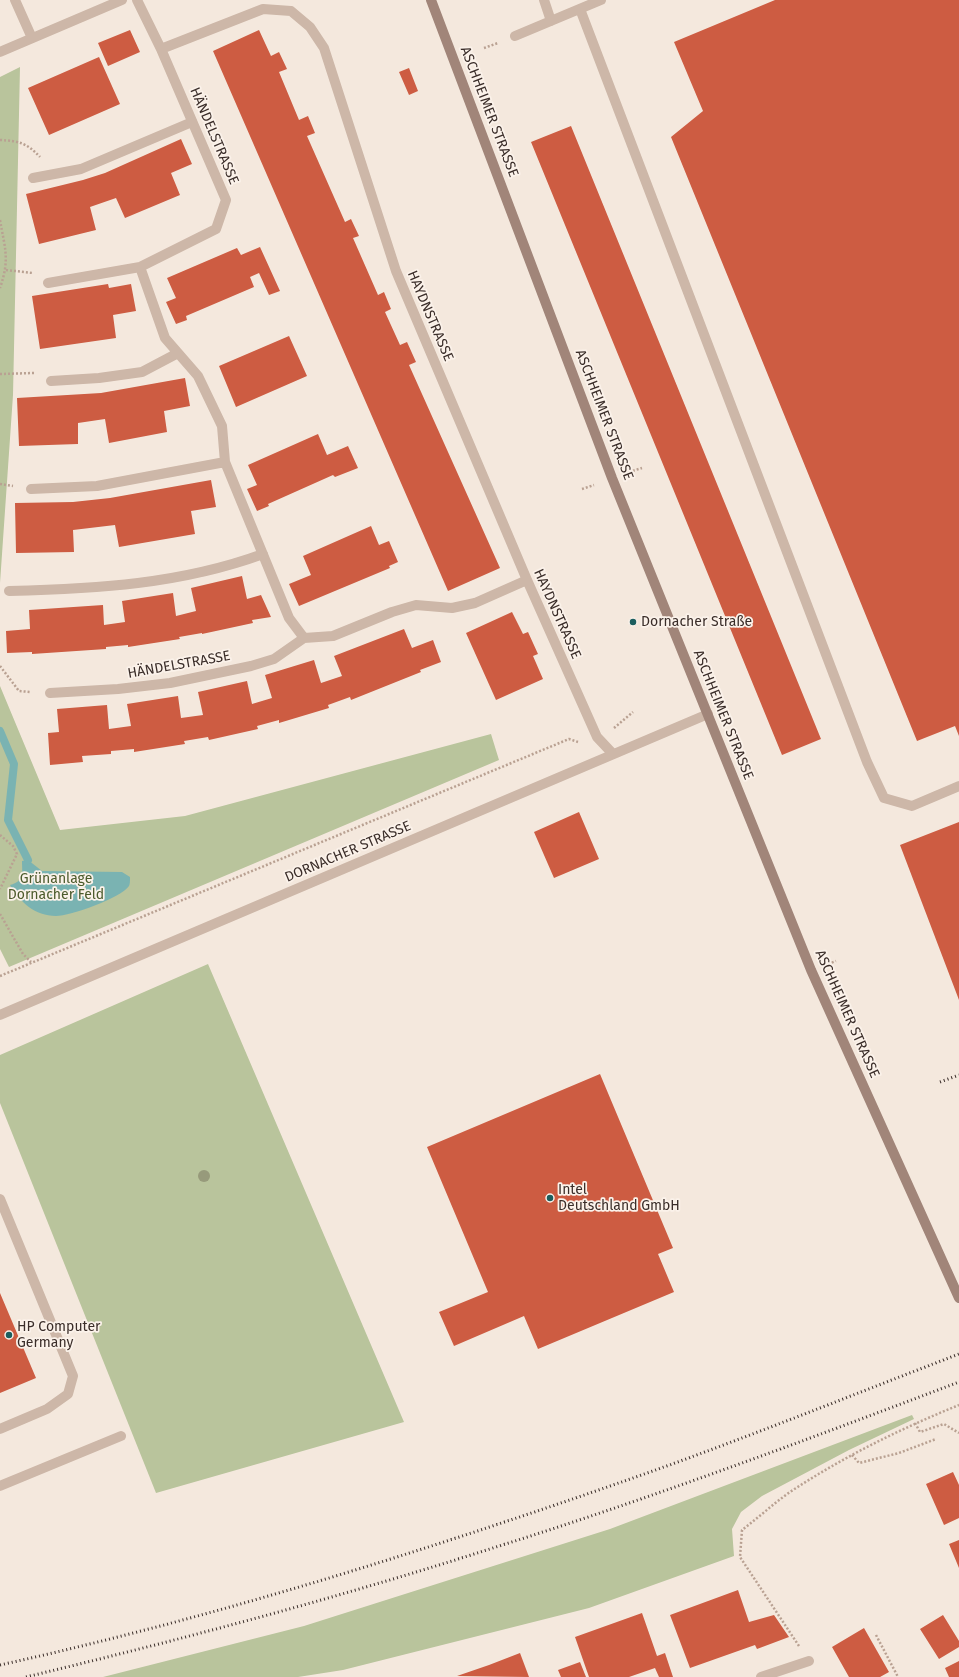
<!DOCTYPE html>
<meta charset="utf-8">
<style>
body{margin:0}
canvas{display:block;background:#f4e8dd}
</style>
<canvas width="959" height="1677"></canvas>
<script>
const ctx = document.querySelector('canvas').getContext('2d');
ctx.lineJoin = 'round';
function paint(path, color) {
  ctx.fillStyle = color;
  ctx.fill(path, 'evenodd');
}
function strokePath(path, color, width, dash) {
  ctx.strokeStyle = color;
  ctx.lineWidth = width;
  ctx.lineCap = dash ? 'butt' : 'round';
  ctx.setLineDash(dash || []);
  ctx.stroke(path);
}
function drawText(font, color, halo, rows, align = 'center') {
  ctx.font = font + ' "Fira Sans",sans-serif';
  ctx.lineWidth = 3.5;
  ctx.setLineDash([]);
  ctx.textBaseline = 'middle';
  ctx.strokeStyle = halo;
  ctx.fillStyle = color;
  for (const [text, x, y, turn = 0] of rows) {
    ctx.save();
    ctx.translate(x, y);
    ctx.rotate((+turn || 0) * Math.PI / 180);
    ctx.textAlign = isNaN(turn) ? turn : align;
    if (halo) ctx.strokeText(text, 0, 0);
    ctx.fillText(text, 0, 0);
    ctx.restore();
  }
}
paint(new Path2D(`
 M 20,67 L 13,395 L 0,583 L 0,77 Z
 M 0,686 L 60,830 L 185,816 L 491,734 L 499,760 L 9,967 L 0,949 Z
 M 208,964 L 404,1422 L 156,1493 L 0,1103 L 0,1055 Z
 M 912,1415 L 914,1419 L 849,1450 L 762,1496 L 741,1512 L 732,1529 L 734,1556 L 589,1608 L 343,1670 L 298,1677 L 103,1677 L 304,1626 L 610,1529 Z`), '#b9c49c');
paint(new Path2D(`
 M 28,860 L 42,871 L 122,872 L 130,877 C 130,881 130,884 129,886 C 121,898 70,916 56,916 C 35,916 20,902 10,885 C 25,881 22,873 22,861 Z`), '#7ab3b2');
strokePath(new Path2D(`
 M 0,731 L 14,764 L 8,820 L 28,860`), '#7ab3b2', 8);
paint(new Path2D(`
 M 775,0 L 959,0 L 959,736 L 955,726 L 917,741 L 671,137 L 703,111 L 674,42 Z
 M 130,30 L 140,52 L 108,66 L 98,43 Z
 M 259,30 L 271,56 L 279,52 L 287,69 L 279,72 L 299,120 L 308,116 L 315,133 L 307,136 L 345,222 L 351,219 L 359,236 L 353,238 L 378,295 L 384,292 L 391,309 L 385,312 L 400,345 L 407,342 L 416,362 L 409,365 L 500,568 L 448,591 L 213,51 Z
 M 99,57 L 120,104 L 49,135 L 28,88 Z
 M 409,68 L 418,91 L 409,95 L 399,72 Z
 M 571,126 L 821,739 L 782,755 L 531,142 Z
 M 181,139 L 192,164 L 171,173 L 180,195 L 125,218 L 116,198 L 90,207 L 96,230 L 39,244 L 26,194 L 83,180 L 105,173 Z
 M 260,247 L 280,291 L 269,295 L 259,273 L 250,277 L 254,287 L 186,316 L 187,320 L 176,324 L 166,302 L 176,298 L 167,278 L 237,248 L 241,255 Z
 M 108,284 L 109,288 L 131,284 L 136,311 L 113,315 L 116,338 L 40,349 L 32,296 Z
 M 289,336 L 307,376 L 236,407 L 219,366 Z
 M 185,378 L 190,406 L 164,411 L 167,432 L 109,443 L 105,419 L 78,423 L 78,444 L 19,446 L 17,398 L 101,393 Z
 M 318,434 L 327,455 L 348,446 L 358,468 L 335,477 L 333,475 L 268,504 L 269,506 L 257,511 L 247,489 L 257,485 L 248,465 Z
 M 211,480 L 216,507 L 191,511 L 195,534 L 119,547 L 115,525 L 73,530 L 74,552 L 16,553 L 15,503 L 73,502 L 110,498 Z
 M 371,526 L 379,545 L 389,541 L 398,562 L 389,566 L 390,568 L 299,606 L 289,584 L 311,575 L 303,556 Z
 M 242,576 L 247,599 L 261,595 L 271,617 L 252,620 L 253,623 L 202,634 L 202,633 L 179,637 L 180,639 L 128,647 L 128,645 L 106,647 L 106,649 L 32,654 L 32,652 L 7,653 L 6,631 L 30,629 L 29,610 L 103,605 L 104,625 L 125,622 L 122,601 L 173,593 L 176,616 L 196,611 L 191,588 Z
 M 512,612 L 523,634 L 528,632 L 538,654 L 533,656 L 543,679 L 496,700 L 466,633 Z
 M 404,629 L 412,648 L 433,640 L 441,662 L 420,670 L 421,672 L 351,700 L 350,697 L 328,705 L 329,708 L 279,723 L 279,720 L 257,726 L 258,729 L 209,740 L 208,737 L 184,741 L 185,744 L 134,752 L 134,749 L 111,751 L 111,754 L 82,756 L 83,762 L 50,765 L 48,733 L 59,732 L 57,709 L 107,705 L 109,729 L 131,726 L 127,704 L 178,696 L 181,718 L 203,715 L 198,692 L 247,681 L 252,704 L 272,698 L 265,675 L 314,660 L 321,683 L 342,676 L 334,656 Z
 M 579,812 L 599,859 L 554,878 L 534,832 Z
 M 959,822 L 959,1000 L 900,845 Z
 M 600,1074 L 673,1248 L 658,1254 L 674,1292 L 538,1349 L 524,1316 L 454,1346 L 439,1312 L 488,1292 L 427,1147 Z
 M 0,1293 L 36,1378 L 0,1393 Z
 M 953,1472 L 959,1485 L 959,1518 L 944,1525 L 926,1484 Z
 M 959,1540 L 959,1568 L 949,1544 Z
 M 738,1590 L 749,1622 L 774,1615 L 789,1637 L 757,1649 L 755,1645 L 690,1668 L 670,1615 Z
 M 642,1613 L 657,1656 L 665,1653 L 673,1677 L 659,1677 L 655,1668 L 629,1677 L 589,1677 L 575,1637 Z
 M 943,1615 L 959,1641 L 959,1647 L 939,1659 L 920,1629 Z
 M 864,1628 L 889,1672 L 880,1677 L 849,1677 L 832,1647 Z
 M 520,1653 L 529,1677 L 457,1676 L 489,1665 Z
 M 959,1661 L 959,1677 L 949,1677 L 945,1668 Z
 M 580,1662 L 586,1677 L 561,1677 L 558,1670 Z`), '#cd5c42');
strokePath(new Path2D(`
 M 484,48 L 498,43
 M 0,140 C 19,141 27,143 40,157
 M 0,220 C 5,249 10,259 0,288
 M 6,270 L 33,273
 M 0,374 L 34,373
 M 629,472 L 642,468
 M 0,484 L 13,486
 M 582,489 L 594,485
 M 0,666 L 19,691 L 31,692
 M 614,728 L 633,712
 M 0,835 L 13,846 L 17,854 L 0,889
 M 0,914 L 23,954 L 31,962
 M 828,964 L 836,961
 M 0,976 L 569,739 L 578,742
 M 915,1423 L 920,1432 L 944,1424 L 959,1433
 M 852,1455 L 859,1463 L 899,1453 L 936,1439
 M 876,1635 L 898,1677
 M 799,1646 L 740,1557 L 742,1530 C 758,1518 773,1504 790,1492 C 843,1457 900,1429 959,1405`), '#b9a192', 2.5, [2, 2]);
strokePath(new Path2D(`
 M 544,0 L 551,21
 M 580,9 L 867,762 L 884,798 L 912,806 L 959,786
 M 515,36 L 601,0
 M 33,178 L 81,169 L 192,122
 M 0,1199 L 73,1376 L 68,1394 L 47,1409 L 0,1429
 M 0,1486 L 121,1436`), '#cdb7a8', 10);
strokePath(new Path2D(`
 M 15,0 L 32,38
 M 137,0 L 161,49 L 226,200 L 216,229 L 140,267 L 165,338 L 198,376 L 222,426 L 225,462 L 289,618 L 304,638 L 333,636 L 392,612 L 416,605 L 452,608 L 475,603 L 527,580
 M 161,49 L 263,9 L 291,11 L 310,27 L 324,48 L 396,271 L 527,580 L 597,737 L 613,754
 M 0,52 L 122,0
 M 48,283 L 140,267
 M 51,381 L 99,378 L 142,372 L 178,353
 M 31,489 L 97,486 L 225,462
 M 9,591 C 96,589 181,584 263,554
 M 50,693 L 118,689 L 170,683 L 251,666 L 274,659 L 304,638
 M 0,1015 L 708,714
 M 761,1677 L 809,1661`), '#cdb7a8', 10);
strokePath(new Path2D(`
 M 431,0 L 612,478 L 811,970 L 959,1298`), '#a18579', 10);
strokePath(new Path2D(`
 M 940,1082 L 959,1075
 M 0,1665 C 208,1619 412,1555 613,1485 C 729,1445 844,1398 959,1354
 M 26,1677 C 184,1639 341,1597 496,1547 C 652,1498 806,1440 959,1382`), '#3a2d29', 3, [1, 3]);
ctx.fillStyle = '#979a7b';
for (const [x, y] of [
 [204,1176]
]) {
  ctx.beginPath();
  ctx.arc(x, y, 6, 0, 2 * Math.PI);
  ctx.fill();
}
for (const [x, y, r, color] of [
 [633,622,4,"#1b5e5e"],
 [550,1198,4,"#1b5e5e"],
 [9,1335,4,"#1b5e5e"]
]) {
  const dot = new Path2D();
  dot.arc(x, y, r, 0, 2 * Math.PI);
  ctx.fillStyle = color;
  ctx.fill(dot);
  strokePath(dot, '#fbf2ea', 1.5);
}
drawText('14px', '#3a2d29', '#fbf2ea', [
 ["ASCHHEIMER STRASSE",489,112,69],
 ["HÄNDELSTRASSE",214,136,67],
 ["HAYDNSTRASSE",430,316,67],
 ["ASCHHEIMER STRASSE",604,415,69],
 ["HAYDNSTRASSE",557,614,66],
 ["HÄNDELSTRASSE",179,665,-10],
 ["ASCHHEIMER STRASSE",723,715,68],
 ["DORNACHER STRASSE",348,852,-23],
 ["ASCHHEIMER STRASSE",847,1014,66]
]);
drawText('14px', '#3a2d29', '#fbf2ea', [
 ["Dornacher Straße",641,622],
 ["Intel",558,1190],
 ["Deutschland GmbH",558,1206],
 ["HP Computer",17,1327],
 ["Germany",17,1343]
], 'left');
drawText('14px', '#4b5a2b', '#fbf2ea', [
 ["Grünanlage",56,879],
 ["Dornacher Feld",56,895]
]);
</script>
